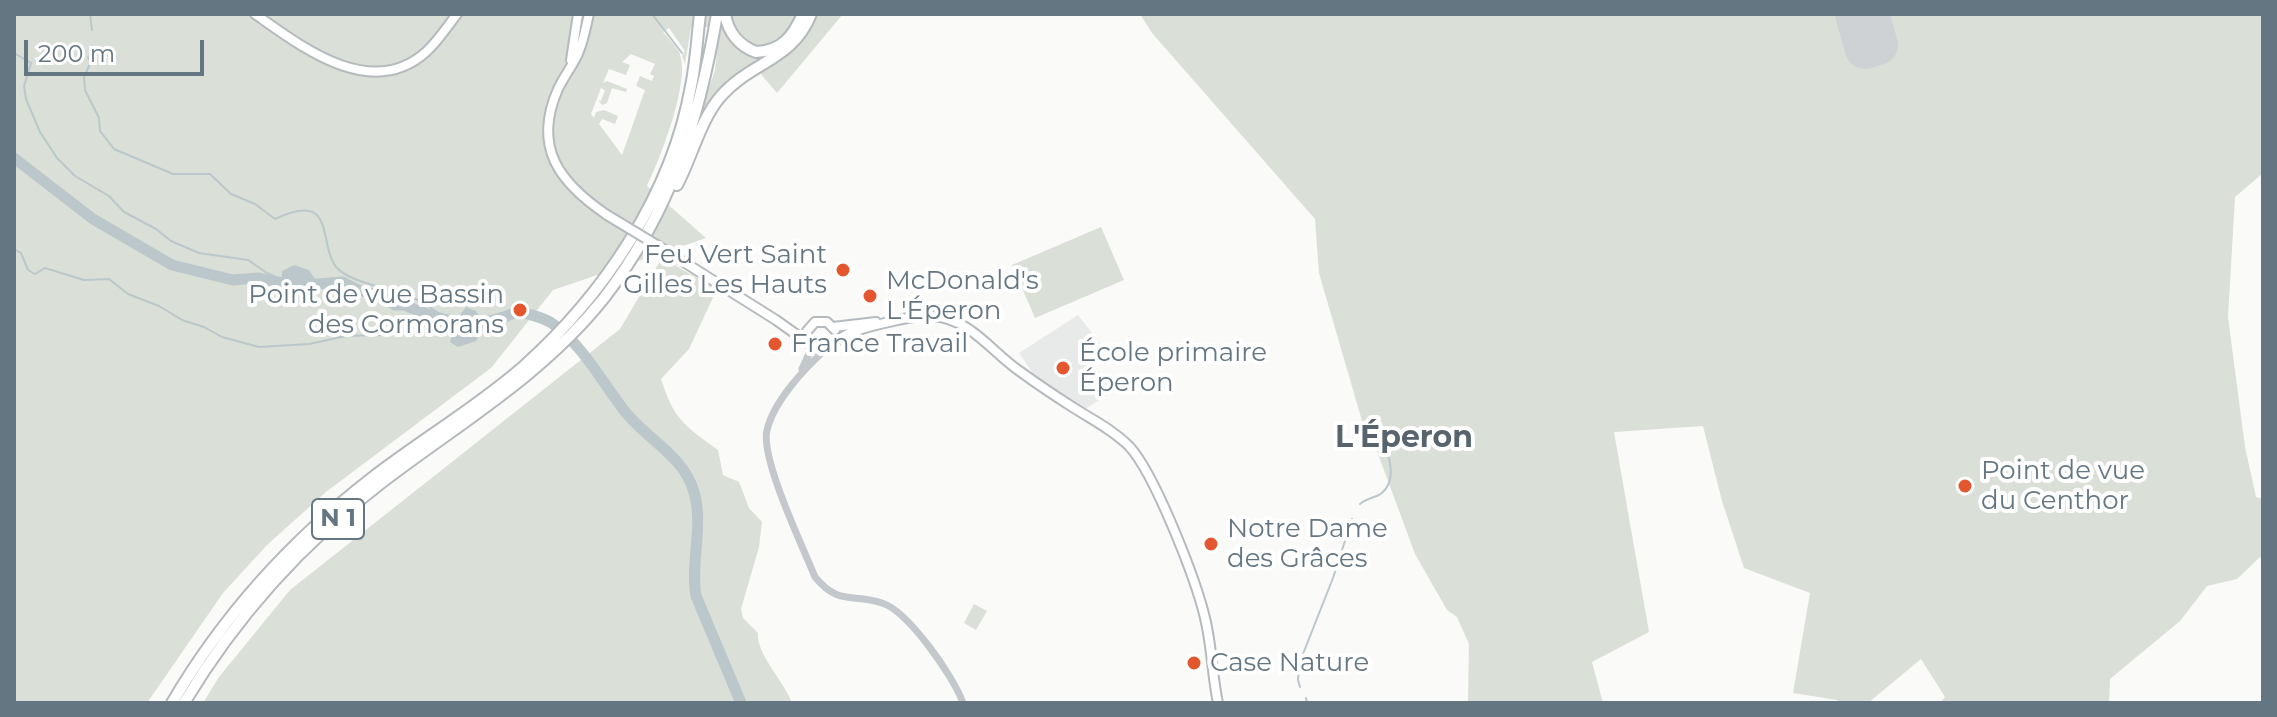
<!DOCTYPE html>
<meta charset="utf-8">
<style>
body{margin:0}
#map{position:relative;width:2277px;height:717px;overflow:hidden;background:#fafaf8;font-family:Montserrat,sans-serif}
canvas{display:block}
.frame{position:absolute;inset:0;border:16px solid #657683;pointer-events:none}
.scale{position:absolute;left:24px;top:40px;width:180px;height:36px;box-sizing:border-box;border:4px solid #657683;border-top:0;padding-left:10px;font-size:24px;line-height:28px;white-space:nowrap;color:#657683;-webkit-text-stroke:6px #fff;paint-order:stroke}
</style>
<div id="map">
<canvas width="2277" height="717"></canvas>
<div class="frame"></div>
<div class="scale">200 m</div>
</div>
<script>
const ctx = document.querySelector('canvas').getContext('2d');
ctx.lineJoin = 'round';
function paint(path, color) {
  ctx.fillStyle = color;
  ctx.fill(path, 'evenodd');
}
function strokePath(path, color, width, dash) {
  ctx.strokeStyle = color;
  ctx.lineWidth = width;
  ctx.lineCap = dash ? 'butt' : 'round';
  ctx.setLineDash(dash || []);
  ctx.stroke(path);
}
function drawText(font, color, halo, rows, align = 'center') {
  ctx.font = font + ' Montserrat,sans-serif';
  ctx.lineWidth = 8;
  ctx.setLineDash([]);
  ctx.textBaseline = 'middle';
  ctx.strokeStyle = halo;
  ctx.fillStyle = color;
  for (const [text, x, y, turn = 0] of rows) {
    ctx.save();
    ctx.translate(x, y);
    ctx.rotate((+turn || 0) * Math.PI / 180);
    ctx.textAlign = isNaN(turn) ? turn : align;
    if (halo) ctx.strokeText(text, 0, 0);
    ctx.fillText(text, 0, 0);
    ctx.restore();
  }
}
paint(new Path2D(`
 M 1078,315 L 1103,347 L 1089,357 L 1112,392 L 1085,409 L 1036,378 L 1019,353 Z`), '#e8e9e9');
paint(new Path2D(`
 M 14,14 L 843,14 L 777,93 L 753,65 L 726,81 L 700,115 L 715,70 L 719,35 L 707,27 L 691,27 L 685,64 L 682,56 L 685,51 L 669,28 L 663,32 C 668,38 675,45 679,52 C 692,78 660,159 647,186 L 706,238 L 553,290 L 491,368 L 326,492 L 267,545 L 223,593 L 147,703 L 14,703 ZM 631,54 L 655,64 L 650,74 L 654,76 L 652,81 L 640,76 L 636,86 L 645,90 L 622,155 L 599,124 L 602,119 L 615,124 L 618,116 L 604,110 L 596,112 L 594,118 L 591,114 L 601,88 L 605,90 L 601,101 L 598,100 L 602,105 L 607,103 L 612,88 L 626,92 L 627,89 L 607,81 L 603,83 L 609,69 L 626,75 L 630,65 L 622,62 Z
 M 1140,14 L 2263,14 L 2263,173 L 2235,197 L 2228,317 L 2245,447 L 2256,497 L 2263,499 L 2263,559 L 2260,557 L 2237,579 L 2207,586 L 2180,621 L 2110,679 L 2109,703 L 1940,703 L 1945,697 L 1921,659 L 1868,703 L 1840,703 L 1837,700 L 1793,693 L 1810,593 L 1744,568 L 1722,501 L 1703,426 L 1614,432 L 1649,632 L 1592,662 L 1603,703 L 1468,703 L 1469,644 L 1457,617 L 1447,610 L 1415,554 L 1374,443 L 1365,431 L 1319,273 L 1315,219 L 1152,33 Z
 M 1101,227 L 1124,280 L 1035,318 L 1012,265 Z
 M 662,258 L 717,289 L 689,349 L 661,379 C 674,420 684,425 718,450 L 723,475 L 739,482 L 749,508 L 762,522 L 759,547 L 741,609 L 743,618 L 758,633 C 756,654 784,681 792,703 L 203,703 L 219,677 L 290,590 L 620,329 Z
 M 974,604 L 987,611 L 976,630 L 964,623 Z`), '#dadfd7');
paint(new Path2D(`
 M 294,265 L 309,270 L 318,284 L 310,303 L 306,306 C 289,301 281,289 282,271 Z
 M 466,307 L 476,311 L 485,323 L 476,341 L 458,347 L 450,342 L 457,319 Z`), '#bbc7cb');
strokePath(new Path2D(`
 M 90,14 L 92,30
 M 652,14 L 682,53
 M 14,53 L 31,63 L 24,86 L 26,99 L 40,132 L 57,158 L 75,176 L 109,196 L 124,212 L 156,229 L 171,241 L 199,253 L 248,260 L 267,273 L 282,280
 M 88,57 L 91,62 L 84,77 L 85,90 L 99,118 L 100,131 L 114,149 L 173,174 L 210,174 L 231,194 L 255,204 L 275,219 C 338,189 317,245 337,268 C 350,282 387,288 406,295 C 423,301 435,311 449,321
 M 14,249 L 21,253 L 28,270 L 35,274 L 45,268 L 84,280 L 109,279 L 128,294 L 159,306 L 182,320 L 204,327 L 222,337 L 259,347 L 309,344 L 346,336 L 381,335 L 448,322
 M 1360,504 C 1366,499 1372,498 1379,495 C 1399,482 1389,455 1382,438
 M 1300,687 L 1298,680 L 1299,664 L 1333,578 L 1352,519
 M 1306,698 L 1307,703`), '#bbc7cb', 2);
strokePath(new Path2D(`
 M 14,158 L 93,219 L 172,265 L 233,280 L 258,278 L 282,283 L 318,284 L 342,282 L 358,290 L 382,296 L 395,305 L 404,305 C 449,323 473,332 519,311 C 529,315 544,317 553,324 C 583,346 601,380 623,409 C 644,438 684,455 694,492 C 704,526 690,562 696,596 L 741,703`), '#bbc7cb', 11);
strokePath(new Path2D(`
 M 1855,14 L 1865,49 L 1878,45 L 1869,14`), '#ced2d4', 40);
const major = new Path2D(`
 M 255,14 C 302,47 371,101 426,52 C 438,41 447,27 457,14
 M 589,14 C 586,26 584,39 579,51 C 574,64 564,76 558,89 C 532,148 560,183 607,215
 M 571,60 L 578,14
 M 660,247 L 776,320 L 818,350 C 830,350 834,341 844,336 C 858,328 917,314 933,316 C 970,319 990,350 1018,370 C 1036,383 1055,396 1074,408 C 1093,420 1113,430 1129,446 C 1155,474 1196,580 1205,618 C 1212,646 1212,675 1218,703
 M 833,327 L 876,322
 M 807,340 L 807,331 L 815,322 L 827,322 L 835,330`);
const highway = new Path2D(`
 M 725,14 C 728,32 739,46 756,52 C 782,51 793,36 803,14
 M 677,185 C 692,157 700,120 721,96 C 752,61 793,60 811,14
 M 172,703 C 223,616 292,540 372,478 C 421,440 476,408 523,367 C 604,295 672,194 691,86 C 696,62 697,38 700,14
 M 184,703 C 235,618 302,543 381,483 C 458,424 543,375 604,298 C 671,211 699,121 717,14`);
strokePath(major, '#b5babe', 12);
strokePath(highway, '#b4b9bd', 14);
strokePath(new Path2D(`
 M 825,350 C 804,369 774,401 767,430 C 760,458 803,547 815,577 C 839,606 852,593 882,603 C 908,611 954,677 963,703
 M 802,369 L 812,347`), '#c3c8cc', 7);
strokePath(major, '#fff', 8);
strokePath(highway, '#fff', 10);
const majorBridge = new Path2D(`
 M 607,215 L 660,247`);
strokePath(majorBridge, '#b5babe', 12, []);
strokePath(majorBridge, '#fff', 8);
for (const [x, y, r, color] of [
 [843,270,8,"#e4572e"],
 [870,296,8,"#e4572e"],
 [520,310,8,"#e4572e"],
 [775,344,8,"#e4572e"],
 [1063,368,8,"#e4572e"],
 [1965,486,8,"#e4572e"],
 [1211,544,8,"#e4572e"],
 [1194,663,8,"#e4572e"]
]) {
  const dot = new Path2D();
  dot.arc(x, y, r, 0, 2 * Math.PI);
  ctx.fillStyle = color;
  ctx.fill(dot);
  strokePath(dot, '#fff', 3);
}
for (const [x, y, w] of [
 [338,519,52]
]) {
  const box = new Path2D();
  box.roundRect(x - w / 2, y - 20, w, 40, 6);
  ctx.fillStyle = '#fff';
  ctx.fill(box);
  strokePath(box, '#657683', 2);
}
drawText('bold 24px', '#657683', null, [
 ["N 1",338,519]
]);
drawText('26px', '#657683', '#fff', [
 ["Feu Vert Saint",827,255,"right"],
 ["Gilles Les Hauts",827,285,"right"],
 ["McDonald's",886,281],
 ["L'Éperon",886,311],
 ["Point de vue Bassin",504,295,"right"],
 ["des Cormorans",504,325,"right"],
 ["France Travail",791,344],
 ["École primaire",1079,353],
 ["Éperon",1079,383],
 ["Point de vue",1981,471],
 ["du Centhor",1981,501],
 ["Notre Dame",1227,529],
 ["des Grâces",1227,559],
 ["Case Nature",1210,663]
], 'left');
drawText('bold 30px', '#57646e', '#fff', [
 ["L'Éperon",1404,438]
]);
</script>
